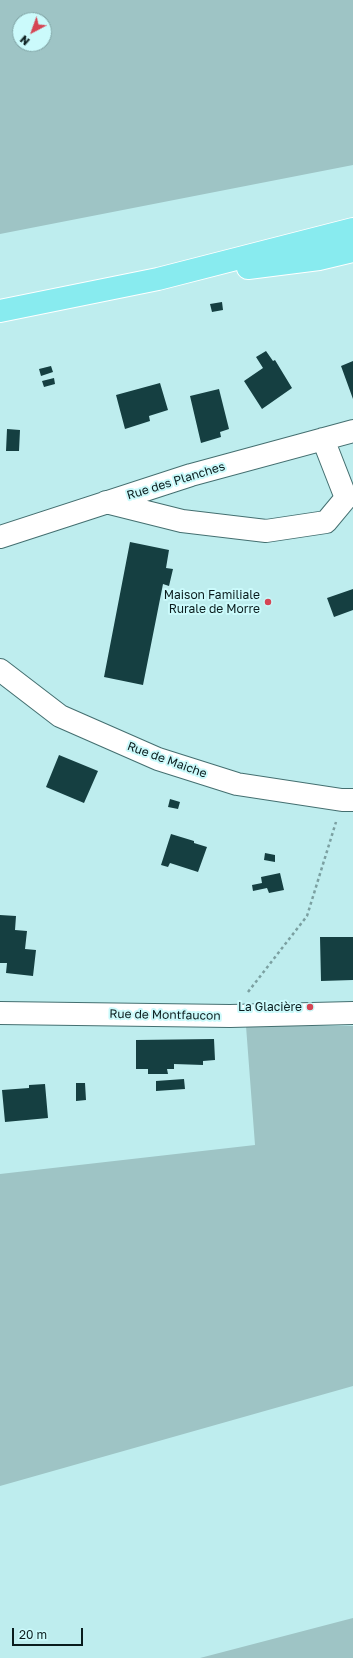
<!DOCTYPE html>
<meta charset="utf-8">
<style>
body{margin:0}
#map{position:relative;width:353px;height:1658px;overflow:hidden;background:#beedee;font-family:"Golos Text",sans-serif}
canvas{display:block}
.north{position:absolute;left:12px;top:12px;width:40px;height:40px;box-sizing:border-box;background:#cbfafb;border:1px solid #7ea1a2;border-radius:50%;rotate:221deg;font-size:11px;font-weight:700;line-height:16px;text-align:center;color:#0a1c1d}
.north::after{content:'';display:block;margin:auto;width:14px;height:18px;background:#d54554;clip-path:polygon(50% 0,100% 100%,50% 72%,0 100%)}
.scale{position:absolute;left:12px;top:1628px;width:71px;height:18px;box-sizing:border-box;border:2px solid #0a1c1d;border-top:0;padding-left:5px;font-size:12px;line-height:14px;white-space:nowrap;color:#0a1c1d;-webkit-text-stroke:3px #cbfafb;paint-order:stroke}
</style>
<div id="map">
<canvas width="353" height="1658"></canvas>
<div class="north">N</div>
<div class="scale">20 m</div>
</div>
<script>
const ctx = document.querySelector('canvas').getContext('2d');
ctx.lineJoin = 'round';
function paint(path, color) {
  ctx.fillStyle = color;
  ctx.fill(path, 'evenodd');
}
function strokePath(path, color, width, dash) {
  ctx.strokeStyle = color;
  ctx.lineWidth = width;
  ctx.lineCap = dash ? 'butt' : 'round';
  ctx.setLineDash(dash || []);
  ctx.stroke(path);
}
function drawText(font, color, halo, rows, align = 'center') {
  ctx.font = font + ' "Golos Text",sans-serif';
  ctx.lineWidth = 4;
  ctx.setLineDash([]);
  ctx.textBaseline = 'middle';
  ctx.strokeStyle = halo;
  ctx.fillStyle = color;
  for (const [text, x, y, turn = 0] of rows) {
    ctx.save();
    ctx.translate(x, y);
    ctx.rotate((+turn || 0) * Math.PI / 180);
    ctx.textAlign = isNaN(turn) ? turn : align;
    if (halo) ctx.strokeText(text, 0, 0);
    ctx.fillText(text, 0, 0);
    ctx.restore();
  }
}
paint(new Path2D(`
 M 0,0 L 353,0 L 353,165 L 0,234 ZM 20,20 L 44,20 L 44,44 L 20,44 Z
 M 246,1026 L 353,1026 L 353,1386 L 0,1486 L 0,1174 L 255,1145 Z
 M 353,1618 L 353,1658 L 200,1658 Z`), '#9ec4c5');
paint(new Path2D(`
 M 222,302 L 223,310 L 212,312 L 210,304 Z
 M 266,351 L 273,361 L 275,360 L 292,388 L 262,409 L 244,381 L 263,368 L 256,357 Z
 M 353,361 L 353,399 L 341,366 Z
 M 51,366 L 53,372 L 41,376 L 39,369 Z
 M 54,378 L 55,384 L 44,387 L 42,381 Z
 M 160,383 L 168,410 L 149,416 L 150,421 L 125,429 L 116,395 Z
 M 219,389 L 229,429 L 220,432 L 221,437 L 201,443 L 190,396 Z
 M 7,429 L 20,430 L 19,451 L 6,451 Z
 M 130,542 L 169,550 L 166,568 L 173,569 L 169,586 L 163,584 L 143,685 L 104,677 Z
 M 353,589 L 353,610 L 334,617 L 327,598 Z
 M 59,755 L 98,771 L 84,803 L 46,787 Z
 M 170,799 L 180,802 L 178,809 L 168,807 Z
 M 171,834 L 194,841 L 194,843 L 207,847 L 198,872 L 170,863 L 168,867 L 161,865 Z
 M 265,853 L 275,855 L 275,862 L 264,860 Z
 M 280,873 L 284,890 L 269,893 L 267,888 L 253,891 L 252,885 L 262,883 L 261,877 Z
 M 0,915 L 16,916 L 15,930 L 27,931 L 25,949 L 36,950 L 33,976 L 6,973 L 7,963 L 0,963 Z
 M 320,937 L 353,937 L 353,980 L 321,981 Z
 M 214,1039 L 215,1060 L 203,1061 L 203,1065 L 174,1064 L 174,1069 L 167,1069 L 168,1074 L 148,1074 L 148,1069 L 136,1069 L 136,1040 Z
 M 184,1079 L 185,1089 L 156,1091 L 156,1081 Z
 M 76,1083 L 85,1083 L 86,1100 L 76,1101 Z
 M 45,1084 L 48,1118 L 5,1122 L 2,1090 L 29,1088 L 29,1085 Z`), '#153f41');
const minor = new Path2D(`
 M 106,502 L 182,521 L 266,531 L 326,522 L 346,498 L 323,439
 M 0,537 L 191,475 L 353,431
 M 0,670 L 60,716 L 158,759 L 237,784 L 342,800 L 353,800
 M 0,1013 L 230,1016 L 353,1013`);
const major = new Path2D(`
 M 248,268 L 319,259 L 353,251
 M 0,311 L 158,279 L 353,229`);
strokePath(minor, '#446f70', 24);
strokePath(major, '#fff', 24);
strokePath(new Path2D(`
 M 248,992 L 307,916 L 336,822`), '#7ba0a1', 2.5, [3, 3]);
strokePath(minor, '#fff', 22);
strokePath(major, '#88ebef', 22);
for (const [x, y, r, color] of [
 [268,602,4,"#d54554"],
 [310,1007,4,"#d54554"]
]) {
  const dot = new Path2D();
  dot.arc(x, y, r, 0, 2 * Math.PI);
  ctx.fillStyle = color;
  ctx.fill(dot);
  strokePath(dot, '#cbfafb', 1.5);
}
drawText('12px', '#0a1c1d', '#cbfafb', [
 ["Rue des Planches",176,481,-17],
 ["Rue de Maiche",167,760,20],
 ["Rue de Montfaucon",165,1015,1]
]);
drawText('12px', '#0a1c1d', '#cbfafb', [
 ["Maison Familiale",260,595],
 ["Rurale de Morre",260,609],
 ["La Glacière",302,1007]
], 'right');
</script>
